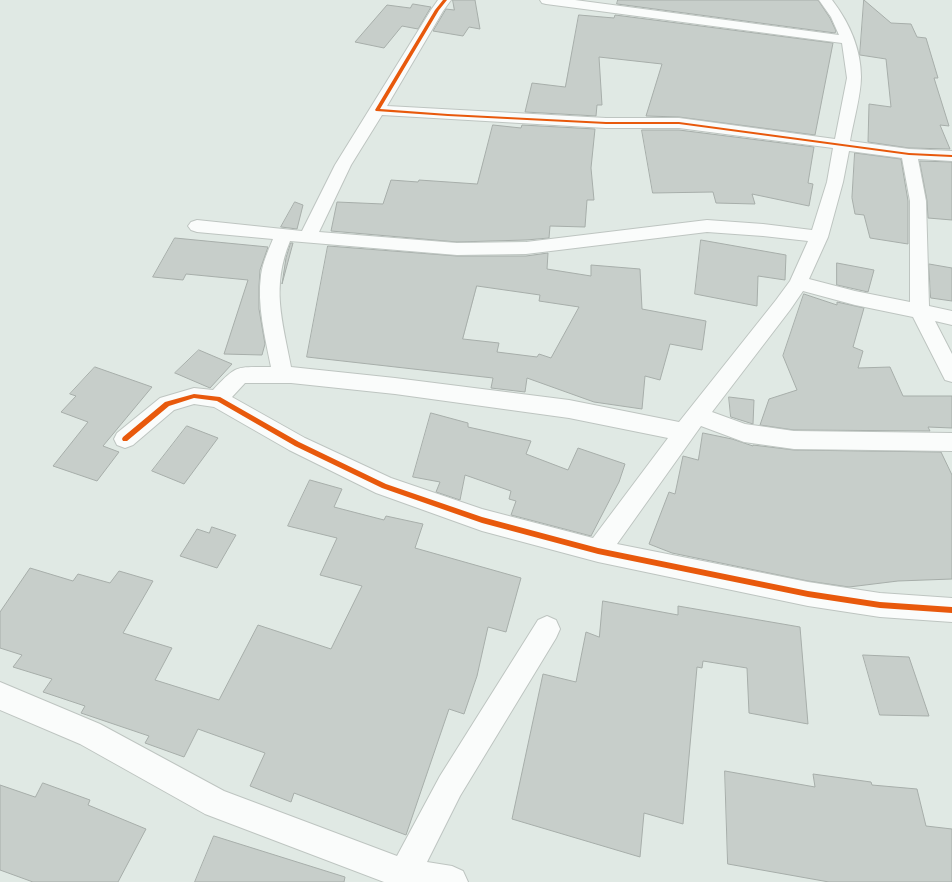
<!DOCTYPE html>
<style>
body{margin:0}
canvas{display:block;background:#e0e9e4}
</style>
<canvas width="952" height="882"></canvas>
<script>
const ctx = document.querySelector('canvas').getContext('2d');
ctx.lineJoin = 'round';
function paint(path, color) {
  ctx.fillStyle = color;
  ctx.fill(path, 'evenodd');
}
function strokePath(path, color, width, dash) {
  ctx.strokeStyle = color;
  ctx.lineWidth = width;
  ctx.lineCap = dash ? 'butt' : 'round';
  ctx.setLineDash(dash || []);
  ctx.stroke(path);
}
const building = new Path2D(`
 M 453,0 L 475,0 L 480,29 L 469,27 L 463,36 L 433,31 L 446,9 L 454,10 Z
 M 618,0 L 818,0 L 830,18 L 836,31 L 835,33 L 617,4 Z
 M 864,0 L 891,23 L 911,24 L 917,37 L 926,38 L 938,78 L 934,78 L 949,126 L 940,125 L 950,149 L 909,148 L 868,142 L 869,104 L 891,107 L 886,59 L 860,55 Z
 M 413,4 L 431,7 L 418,29 L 402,26 L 384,48 L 355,42 L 387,5 L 410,8 Z
 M 579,15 L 614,18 L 615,15 L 833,43 L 815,135 L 679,117 L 646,116 L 662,64 L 599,57 L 602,105 L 597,105 L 596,116 L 525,112 L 532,83 L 565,87 Z
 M 493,125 L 521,128 L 522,125 L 595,129 L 591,168 L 594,200 L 587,200 L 585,227 L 550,226 L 549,238 L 526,240 L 457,242 L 331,231 L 337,202 L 383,204 L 391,180 L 418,182 L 419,180 L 477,184 Z
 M 642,130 L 679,130 L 814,147 L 808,183 L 813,184 L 809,206 L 752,194 L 755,204 L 716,203 L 713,192 L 653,193 Z
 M 855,153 L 901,159 L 908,201 L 908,244 L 870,238 L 864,215 L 855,214 L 852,198 Z
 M 920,161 L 952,162 L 952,220 L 928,218 L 927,201 Z
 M 295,202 L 303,205 L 297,229 L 281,227 Z
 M 175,238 L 268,247 L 260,270 L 259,286 L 259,309 L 265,344 L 262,355 L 224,354 L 248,280 L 186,274 L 183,280 L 153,277 Z
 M 701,240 L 786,255 L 785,280 L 758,276 L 757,306 L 695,294 Z
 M 291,243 L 293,243 L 282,284 L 286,258 Z
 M 328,246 L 457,256 L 526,256 L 548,253 L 547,269 L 591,276 L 591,265 L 640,269 L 642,309 L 706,321 L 702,350 L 670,344 L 660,380 L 645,376 L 642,409 L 594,402 L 527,378 L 525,392 L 491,388 L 493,378 L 307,357 ZM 477,286 L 540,295 L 539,301 L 579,307 L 551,358 L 539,354 L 537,357 L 497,352 L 499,343 L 463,339 Z
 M 837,263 L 874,270 L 868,292 L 837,285 Z
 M 929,264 L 952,268 L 952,301 L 931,298 Z
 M 804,294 L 837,305 L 837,302 L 864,308 L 853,347 L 863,351 L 858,368 L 890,367 L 903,396 L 952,396 L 952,428 L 928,427 L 930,431 L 794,430 L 760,425 L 769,399 L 797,390 L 783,356 Z
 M 199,350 L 232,364 L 210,388 L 175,373 Z
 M 95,367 L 152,387 L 103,446 L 119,452 L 97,481 L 53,466 L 88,422 L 61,412 L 76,396 L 70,394 Z
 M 729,397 L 754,400 L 753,424 L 731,417 Z
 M 431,413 L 468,423 L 468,427 L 531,441 L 526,454 L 568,470 L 578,448 L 625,464 L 619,482 L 591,536 L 511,515 L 516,501 L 509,499 L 511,491 L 465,475 L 460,500 L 436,492 L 440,482 L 413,477 Z
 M 187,426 L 218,438 L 184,484 L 152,471 Z
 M 703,433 L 732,439 L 753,446 L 753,445 L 794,450 L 941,452 L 952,475 L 952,579 L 898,581 L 849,587 L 808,581 L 672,553 L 649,544 L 669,492 L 675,494 L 683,456 L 698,460 Z
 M 310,480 L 342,489 L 334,507 L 384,520 L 386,516 L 423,524 L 415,548 L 521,578 L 506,632 L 488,627 L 477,676 L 464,714 L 449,709 L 406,835 L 294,793 L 291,802 L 250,786 L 265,753 L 198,729 L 184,757 L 145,743 L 149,736 L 81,713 L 85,706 L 43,692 L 52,679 L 13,667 L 22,655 L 0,648 L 0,612 L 30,568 L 73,581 L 78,574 L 110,583 L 119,571 L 153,581 L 123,633 L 172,648 L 155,680 L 219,700 L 258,625 L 331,649 L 362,586 L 320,575 L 337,538 L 288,526 Z
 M 212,527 L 236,535 L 217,568 L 180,556 L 197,529 L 209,533 Z
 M 603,601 L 678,615 L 678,606 L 800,627 L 808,724 L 749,713 L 747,668 L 703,661 L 702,668 L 697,667 L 683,824 L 644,813 L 640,857 L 512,819 L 543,674 L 576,682 L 586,632 L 599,637 Z
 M 863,655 L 909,657 L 929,716 L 880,715 Z
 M 725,771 L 815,787 L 813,774 L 871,782 L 872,785 L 917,789 L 926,826 L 952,829 L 952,882 L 829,882 L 728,864 Z
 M 43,783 L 90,800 L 88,805 L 146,829 L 118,882 L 33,882 L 0,870 L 0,785 L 35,797 Z
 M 214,836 L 345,877 L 344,882 L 195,882 Z`);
paint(building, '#c7ceca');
strokePath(building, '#a7aeaa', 1);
const minor = new Path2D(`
 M 438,0 L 451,0 L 443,11 L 387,106 L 606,118 L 679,118 L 835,139 L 847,78 L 842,43 L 546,4 L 542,3 L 540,0 L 575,0 L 839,35 L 831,17 L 819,0 L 832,0 C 849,22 861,49 861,77 C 861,95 853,123 850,141 L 909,149 L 952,151 L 952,161 L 918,159 L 926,201 L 929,306 L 952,311 L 952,325 L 935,321 L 952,354 L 952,382 L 945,380 L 913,317 L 855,305 L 803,291 L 790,310 L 712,412 L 745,424 L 794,431 L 952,433 L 952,451 L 794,449 L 744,442 L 701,426 L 617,544 L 808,582 L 880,593 L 952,598 L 952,622 L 880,617 L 808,606 L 598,562 L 482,531 L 376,493 L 289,450 L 214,407 L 194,404 L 174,410 L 133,445 L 125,448 L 117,445 L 114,439 L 117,433 L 160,398 L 194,388 L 213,390 C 237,364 236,367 271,367 C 265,337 257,305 261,275 C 263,262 268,251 273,239 L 197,232 L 191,230 L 188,226 L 191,222 L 197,220 L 302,231 L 335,165 L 431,10 ZM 382,115 L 606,128 L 679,128 L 833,148 L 827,182 L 812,230 L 763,224 L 707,220 L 526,242 L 457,243 L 319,232 L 351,165 ZM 849,151 L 902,158 L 910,201 L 910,302 L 855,291 L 809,279 L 828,237 L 843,182 ZM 707,232 L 763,236 L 808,241 L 790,281 L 776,300 L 679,422 L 569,400 L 395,378 L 291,367 C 282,320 271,287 290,241 L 457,255 L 526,254 ZM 245,383 L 291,383 L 395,394 L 569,418 L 668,438 L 593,538 L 482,509 L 391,478 L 305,438 L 232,397 Z
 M 547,616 L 556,620 L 560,629 L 556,638 L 460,796 L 427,862 L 452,866 L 463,871 L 468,882 L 384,882 L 205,814 L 80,744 L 0,710 L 0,682 L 100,724 L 224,791 L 397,856 L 440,776 L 538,620 Z`);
strokePath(minor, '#bec5c1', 2);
paint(minor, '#fafcfb');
paint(new Path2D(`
 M 443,0 L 447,0 L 439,10 L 380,109 L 448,114 L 606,122 L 679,122 L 909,153 L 952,155 L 952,157 L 909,155 L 679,124 L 606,124 L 448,116 L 376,111 L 375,110 L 435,10 Z
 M 194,394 L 220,397 L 299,442 L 386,484 L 482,517 L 598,548 L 808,591 L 880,602 L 952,607 L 952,613 L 880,608 L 808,597 L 598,554 L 482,523 L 382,488 L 295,446 L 217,401 L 194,398 L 169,406 L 127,441 L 123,441 L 122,439 L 123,437 L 165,402 Z`), '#e8590c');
</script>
